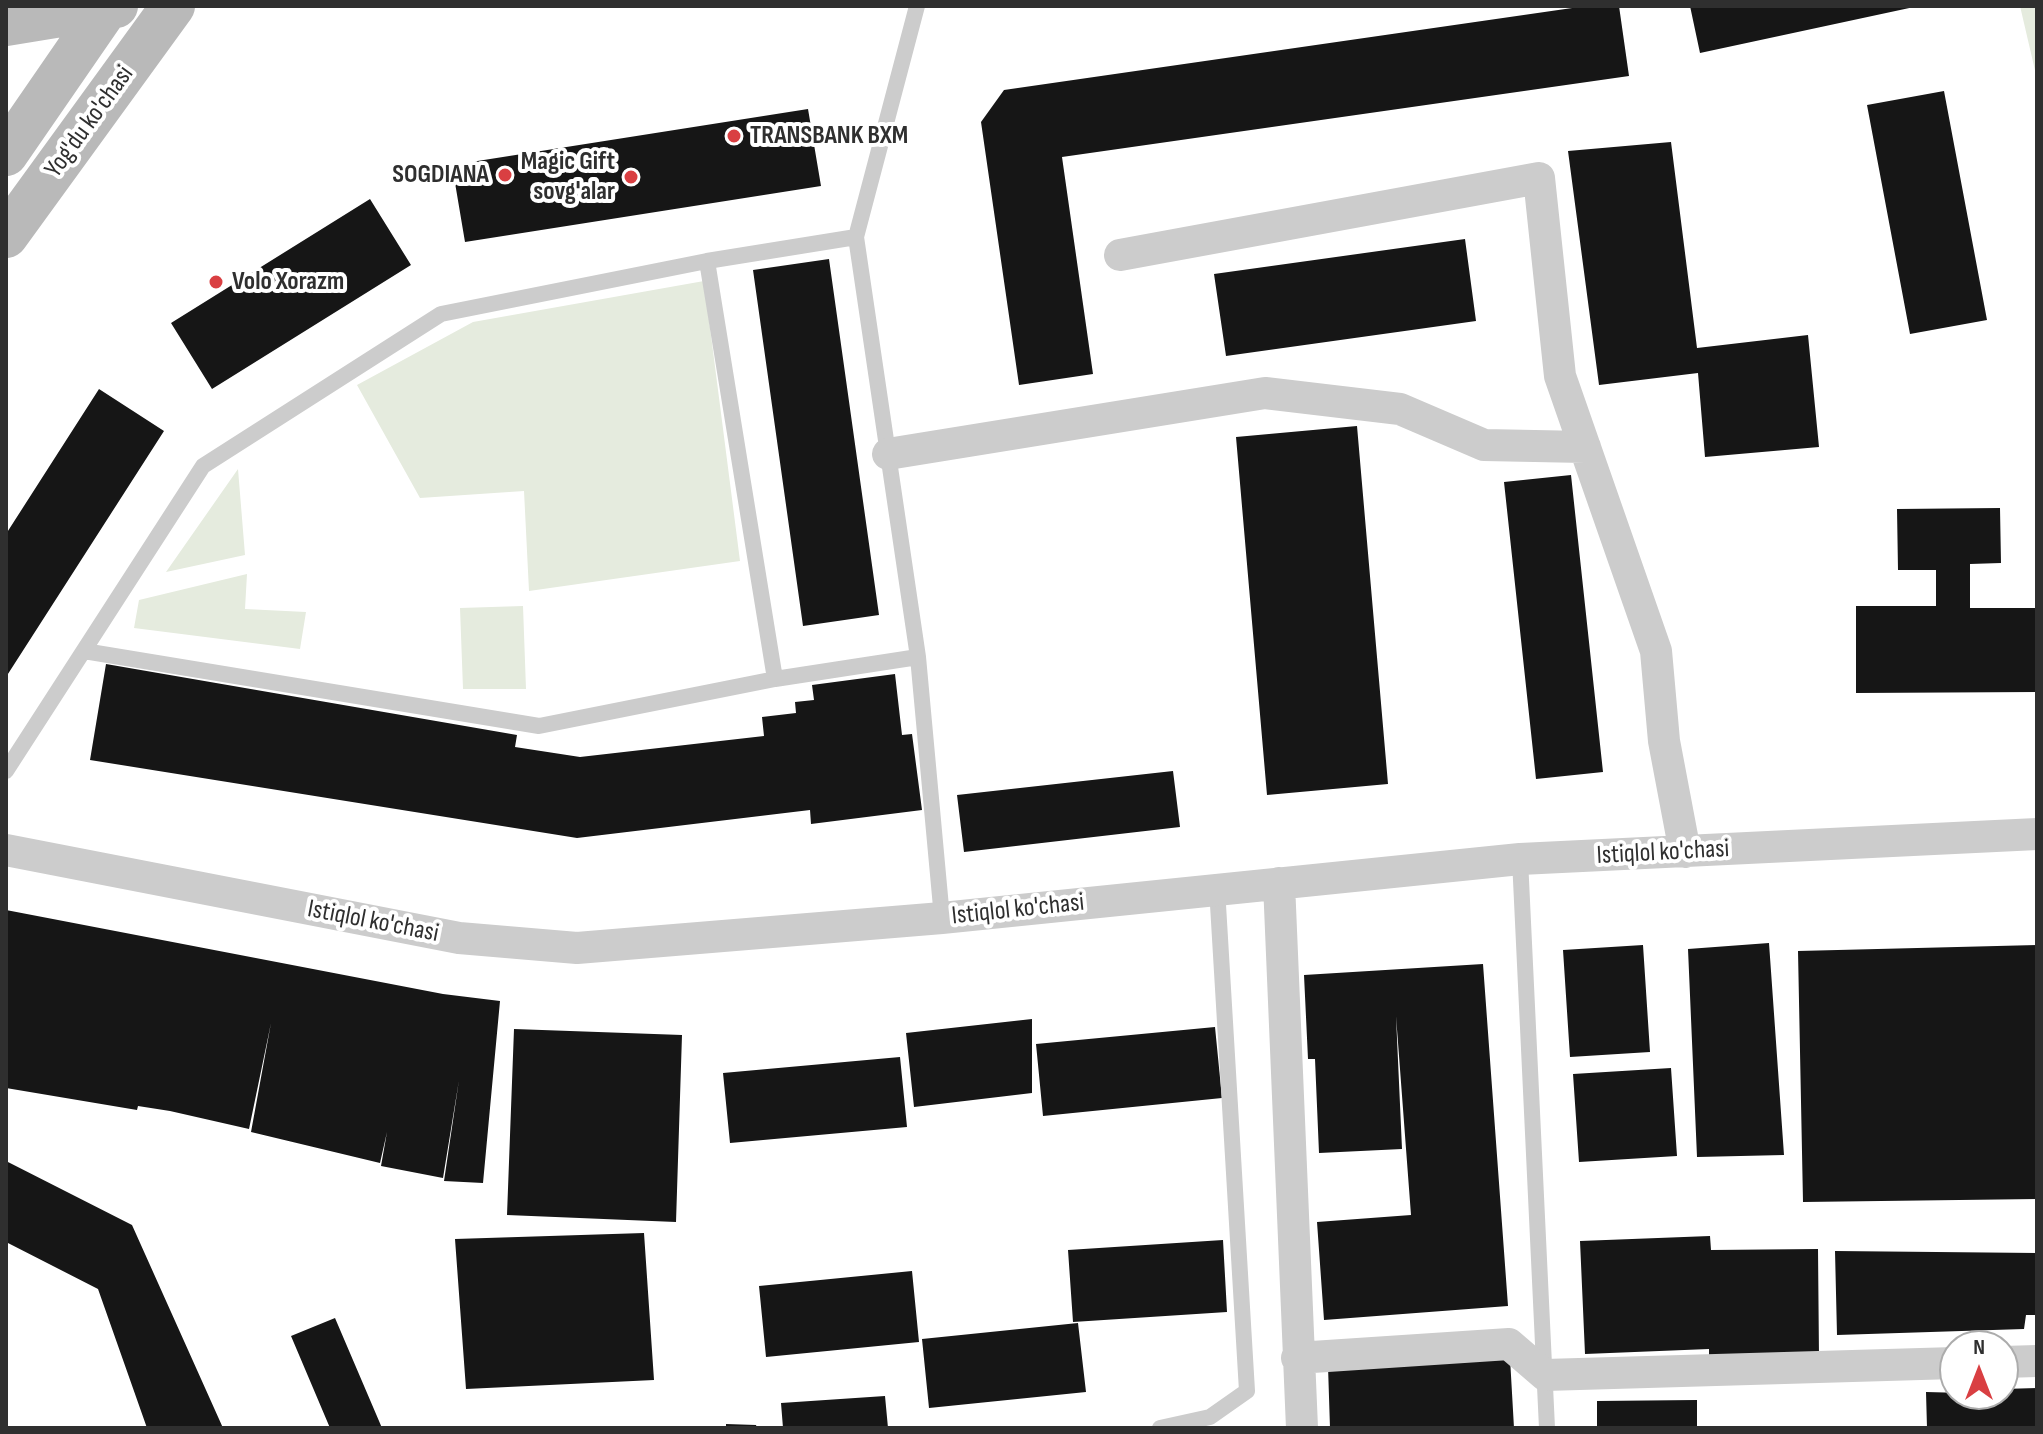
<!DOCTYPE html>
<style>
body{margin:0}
#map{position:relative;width:2043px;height:1434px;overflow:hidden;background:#fff;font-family:"Sofia Sans Condensed",sans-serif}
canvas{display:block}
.frame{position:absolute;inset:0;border:8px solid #2f2f2f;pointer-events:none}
.north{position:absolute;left:1939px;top:1330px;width:80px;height:80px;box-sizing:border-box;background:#fff;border:2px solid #acacac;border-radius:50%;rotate:0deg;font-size:22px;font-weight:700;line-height:32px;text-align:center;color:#2f2f2f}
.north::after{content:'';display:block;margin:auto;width:28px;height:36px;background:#d93f42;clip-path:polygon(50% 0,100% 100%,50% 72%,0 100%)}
</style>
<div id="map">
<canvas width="2043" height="1434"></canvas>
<div class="frame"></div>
<div class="north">N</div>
</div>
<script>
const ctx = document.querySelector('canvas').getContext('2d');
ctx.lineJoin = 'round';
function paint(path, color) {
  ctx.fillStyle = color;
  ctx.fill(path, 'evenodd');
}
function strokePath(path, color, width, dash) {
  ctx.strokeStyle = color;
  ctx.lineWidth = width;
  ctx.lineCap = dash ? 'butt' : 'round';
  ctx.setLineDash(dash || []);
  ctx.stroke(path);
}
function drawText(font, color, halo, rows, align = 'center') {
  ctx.font = font + ' "Sofia Sans Condensed",sans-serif';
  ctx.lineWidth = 8;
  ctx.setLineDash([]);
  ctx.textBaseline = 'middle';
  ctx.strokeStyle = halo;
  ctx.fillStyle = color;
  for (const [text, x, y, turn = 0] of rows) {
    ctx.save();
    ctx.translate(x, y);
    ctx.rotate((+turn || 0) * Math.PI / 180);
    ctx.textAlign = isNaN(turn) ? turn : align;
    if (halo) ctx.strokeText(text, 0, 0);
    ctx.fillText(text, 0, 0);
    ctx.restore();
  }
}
paint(new Path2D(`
 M 2020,6 L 2037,6 L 2037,79 Z
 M 704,281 L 740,561 L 529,591 L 524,491 L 420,498 L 357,385 L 473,322 Z
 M 238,469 L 245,555 L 166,572 Z
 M 247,574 L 245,609 L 306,612 L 300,649 L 134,628 L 139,600 Z
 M 523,606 L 526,689 L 463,689 L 460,608 Z`), '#e5ebde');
paint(new Path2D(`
 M 1586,6 L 1619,6 L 1629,76 L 1062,157 L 1093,374 L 1019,385 L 981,122 L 1004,90 Z
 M 1690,6 L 1914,6 L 1914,7 L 1700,53 Z
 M 1944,91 L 1987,320 L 1910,334 L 1867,105 Z
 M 808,109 L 821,186 L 465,242 L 452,165 Z
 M 1671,142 L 1697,348 L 1808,335 L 1819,447 L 1705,457 L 1698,373 L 1599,385 L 1568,151 Z
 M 370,199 L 411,265 L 212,389 L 171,323 Z
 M 1465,239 L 1476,321 L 1226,356 L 1214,274 Z
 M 829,259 L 879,615 L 803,626 L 753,270 Z
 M 99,389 L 164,431 L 6,677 L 6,534 Z
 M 1357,426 L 1388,784 L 1267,795 L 1236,437 Z
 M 1571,475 L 1603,772 L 1536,779 L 1504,482 Z
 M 2000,508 L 2001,563 L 1970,564 L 1970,608 L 2037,608 L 2037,692 L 1856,693 L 1856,606 L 1936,606 L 1936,570 L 1898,570 L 1897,509 Z
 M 106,664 L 517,735 L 515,747 L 580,757 L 764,736 L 762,717 L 796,713 L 795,702 L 814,700 L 812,685 L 895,674 L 902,735 L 912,734 L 922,810 L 811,824 L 810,810 L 577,838 L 90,760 Z
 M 1173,771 L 1180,827 L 964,852 L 957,795 Z
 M 6,910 L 443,994 L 500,1001 L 483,1183 L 444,1181 L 459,1080 L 443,1178 L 381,1166 L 387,1132 L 380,1163 L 251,1132 L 271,1023 L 249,1129 L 170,1111 L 138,1106 L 137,1110 L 6,1088 Z
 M 1769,943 L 1784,1155 L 1697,1157 L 1688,949 Z
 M 1643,945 L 1650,1052 L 1570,1057 L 1563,950 Z
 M 2037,945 L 2037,1199 L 1803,1202 L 1798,951 Z
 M 1483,964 L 1508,1306 L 1324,1320 L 1317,1222 L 1411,1215 L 1396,1016 L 1402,1149 L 1319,1153 L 1315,1059 L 1308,1059 L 1304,975 Z
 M 1032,1019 L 1032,1093 L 914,1107 L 906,1033 Z
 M 1215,1027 L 1222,1098 L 1043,1116 L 1036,1044 Z
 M 514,1029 L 682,1035 L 676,1222 L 507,1215 Z
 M 900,1057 L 907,1127 L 730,1143 L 723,1073 Z
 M 1671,1068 L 1677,1156 L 1579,1162 L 1573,1074 Z
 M 6,1161 L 132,1225 L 223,1428 L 147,1428 L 98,1289 L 6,1242 Z
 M 644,1233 L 654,1380 L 466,1389 L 455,1239 Z
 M 1710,1236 L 1711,1250 L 1818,1249 L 1819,1358 L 1709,1359 L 1709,1349 L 1585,1354 L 1580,1241 Z
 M 1223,1240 L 1227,1312 L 1073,1322 L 1068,1250 Z
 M 1835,1251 L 2037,1253 L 2037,1315 L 2026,1315 L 2024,1329 L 1837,1335 Z
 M 912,1271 L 919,1342 L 766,1357 L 759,1286 Z
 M 335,1318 L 382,1428 L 330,1428 L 291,1336 Z
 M 1078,1323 L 1086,1392 L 929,1408 L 922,1339 Z
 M 1510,1358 L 1514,1428 L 1330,1428 L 1328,1366 Z
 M 2037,1388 L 2037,1428 L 1927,1428 L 1926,1392 L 2003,1394 L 2003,1389 Z
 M 885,1396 L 888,1428 L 783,1428 L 781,1403 Z
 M 1697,1400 L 1697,1428 L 1597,1428 L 1597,1401 Z
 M 726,1424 L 756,1425 L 757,1428 L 726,1428 Z`), '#161616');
strokePath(new Path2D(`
 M 917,6 L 856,237 L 918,657 L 942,918
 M 707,261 L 775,679
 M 84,651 L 539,726 L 775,679 L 918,657
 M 6,771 L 203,466 L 441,314 L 707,261 L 856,237
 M 1520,859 L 1547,1428
 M 1160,1428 L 1210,1417 L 1247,1391 L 1217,888`), '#ccc', 16);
strokePath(new Path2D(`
 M 1120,255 L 1539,178 L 1560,376 L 1656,651 L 1664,741 L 1685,852
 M 888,454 L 1265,393 L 1400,409 L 1484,445 L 1585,447
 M 6,850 L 459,938 L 577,948 L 942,918 L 1520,859 L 2037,834
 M 1279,883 L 1302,1428
 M 1297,1358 L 1509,1344 L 1545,1375 L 1955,1363
 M 2003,1362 L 2037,1361`), '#ccc', 32);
strokePath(new Path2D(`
 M 6,24 L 116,6
 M 6,154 L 108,6
 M 6,236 L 173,6`), '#b9b9b9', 44);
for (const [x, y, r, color] of [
 [734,136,8,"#d93f42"],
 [505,175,8,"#d93f42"],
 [631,177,8,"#d93f42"],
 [216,282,8,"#d93f42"]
]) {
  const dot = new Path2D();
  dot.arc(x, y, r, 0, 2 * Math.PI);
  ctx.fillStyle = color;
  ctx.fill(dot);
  strokePath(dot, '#fff', 3);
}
drawText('26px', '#2f2f2f', '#fff', [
 ["Yog'du ko'chasi",90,122,-54],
 ["Istiqlol ko'chasi",1663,853,-3],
 ["Istiqlol ko'chasi",1018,910,-6],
 ["Istiqlol ko'chasi",373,922,11]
]);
drawText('bold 26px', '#2f2f2f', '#fff', [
 ["TRANSBANK BXM",750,136],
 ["Magic Gift",615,162,"right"],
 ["sovg'alar",615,192,"right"],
 ["SOGDIANA",489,175,"right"],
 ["Volo Xorazm",232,282]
], 'left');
</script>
